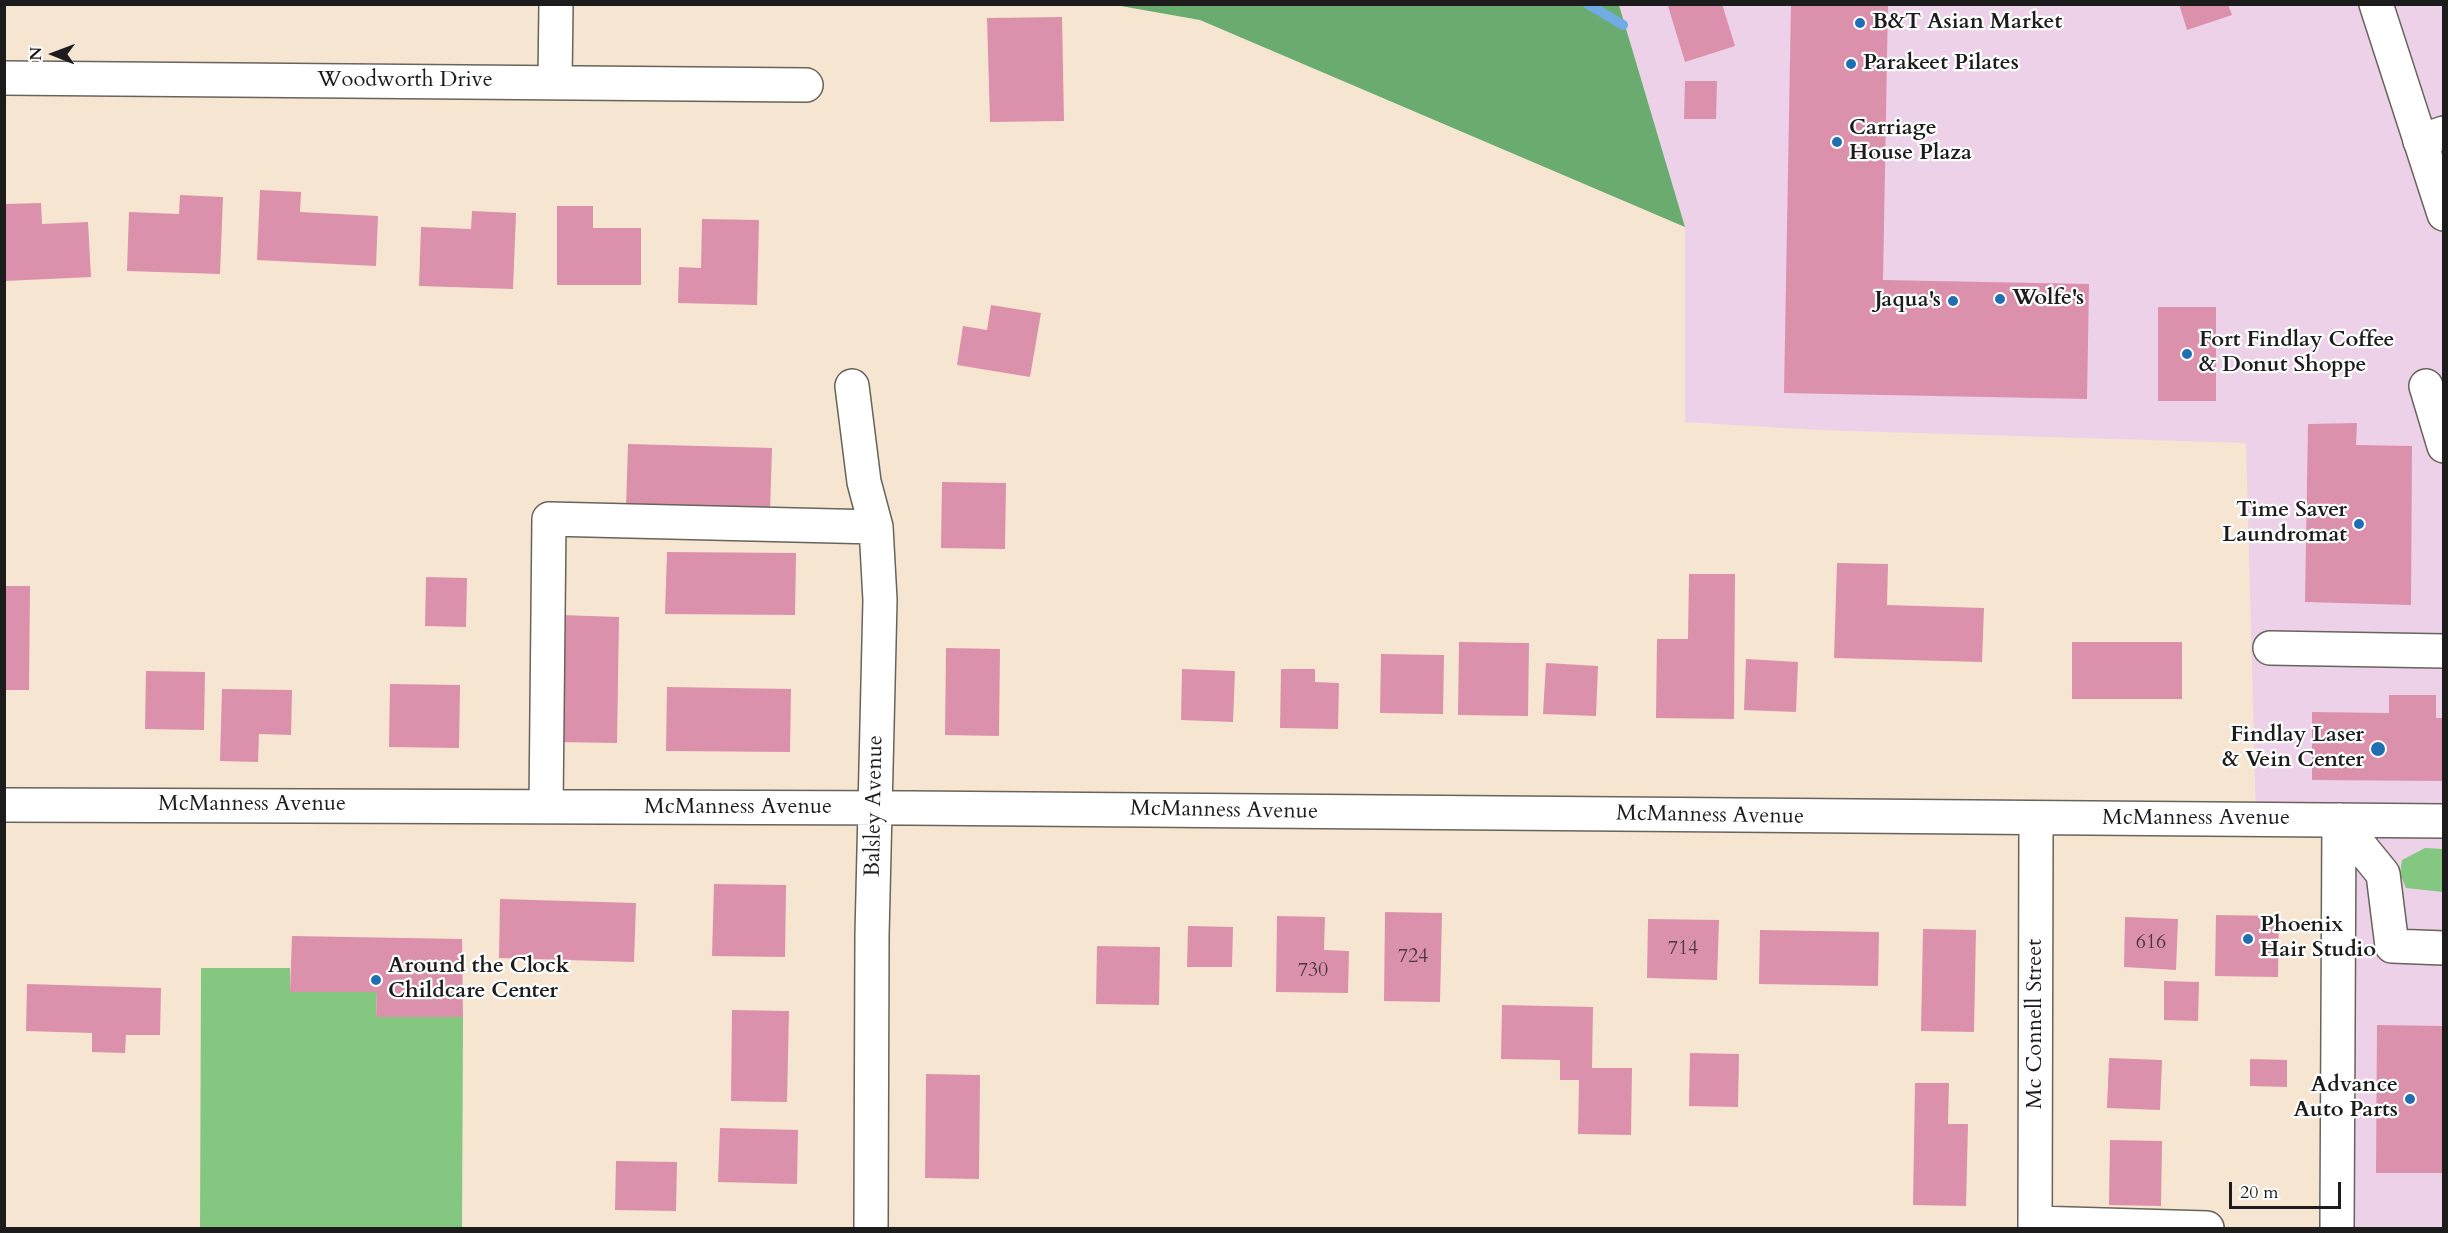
<!DOCTYPE html>
<style>
body{margin:0}
#map{position:relative;width:2448px;height:1233px;overflow:hidden;background:#f6e6d1;font-family:Cardo,serif}
canvas{display:block}
.frame{position:absolute;inset:0;border:6px solid #1c1c1c;pointer-events:none}
.north{position:absolute;left:24px;top:24px;width:60px;height:60px;-webkit-text-stroke:4px #fff;paint-order:stroke;rotate:271deg;font-size:16px;font-weight:700;line-height:24px;text-align:center;color:#1c1c1c}
.north::after{content:'';display:block;margin:auto;width:21px;height:27px;background:#1c1c1c;clip-path:polygon(50% 0,100% 100%,50% 72%,0 100%)}
.scale{position:absolute;left:2229px;top:1182px;width:112px;height:27px;box-sizing:border-box;border:3px solid #1c1c1c;border-top:0;padding-left:8px;font-size:18px;line-height:21px;white-space:nowrap;color:#1c1c1c;-webkit-text-stroke:4px #fff;paint-order:stroke}
</style>
<div id="map">
<canvas width="2448" height="1233"></canvas>
<div class="frame"></div>
<div class="north">N</div>
<div class="scale">20 m</div>
</div>
<script>
const ctx = document.querySelector('canvas').getContext('2d');
ctx.lineJoin = 'round';
function paint(path, color) {
  ctx.fillStyle = color;
  ctx.fill(path, 'evenodd');
}
function strokePath(path, color, width, dash) {
  ctx.strokeStyle = color;
  ctx.lineWidth = width;
  ctx.lineCap = dash ? 'butt' : 'round';
  ctx.setLineDash(dash || []);
  ctx.stroke(path);
}
function drawText(font, color, halo, rows, align = 'center') {
  ctx.font = font + ' Cardo,serif';
  ctx.lineWidth = 4.5;
  ctx.setLineDash([]);
  ctx.textBaseline = 'middle';
  ctx.strokeStyle = halo;
  ctx.fillStyle = color;
  for (const [text, x, y, turn = 0] of rows) {
    ctx.save();
    ctx.translate(x, y);
    ctx.rotate((+turn || 0) * Math.PI / 180);
    ctx.textAlign = isNaN(turn) ? turn : align;
    if (halo) ctx.strokeText(text, 0, 0);
    ctx.fillText(text, 0, 0);
    ctx.restore();
  }
}
paint(new Path2D(`
 M 1619,5 L 2443,5 L 2443,1228 L 2337,1228 L 2339,820 L 2256,819 L 2246,443 L 1817,430 L 1685,422 L 1685,227 Z`), '#edd1e9');
paint(new Path2D(`
 M 2425,848 L 2443,849 L 2443,892 L 2406,888 L 2400,874 L 2402,860 Z
 M 201,968 L 290,968 L 290,992 L 377,992 L 376,1016 L 463,1017 L 462,1228 L 200,1228 Z`), '#83c781');
paint(new Path2D(`
 M 1115,5 L 1619,5 L 1685,227 L 1200,20 Z`), '#6aac6f');
strokePath(new Path2D(`
 M 1588,4 L 1623,25`), '#70ace1', 10);
paint(new Path2D(`
 M 1672,4 L 1722,4 L 1735,46 L 1685,62 L 1668,6 Z
 M 1791,4 L 1888,4 L 1883,280 L 2089,284 L 2087,399 L 1784,393 Z
 M 2179,4 L 2228,4 L 2232,15 L 2187,30 Z
 M 1062,17 L 1064,121 L 990,122 L 987,18 Z
 M 1685,81 L 1717,81 L 1716,119 L 1684,119 Z
 M 260,190 L 301,192 L 300,212 L 378,216 L 376,266 L 257,260 Z
 M 180,195 L 223,197 L 220,274 L 127,271 L 129,212 L 179,214 Z
 M 41,203 L 42,224 L 88,222 L 91,277 L 5,281 L 5,204 Z
 M 557,206 L 593,206 L 593,228 L 641,228 L 641,285 L 557,285 Z
 M 472,211 L 516,213 L 513,289 L 419,286 L 421,227 L 471,229 Z
 M 702,219 L 759,220 L 757,305 L 678,303 L 679,267 L 701,268 Z
 M 991,305 L 1041,313 L 1030,377 L 957,365 L 963,326 L 987,330 Z
 M 2158,307 L 2216,307 L 2216,401 L 2158,401 Z
 M 2357,423 L 2356,445 L 2412,446 L 2411,605 L 2305,602 L 2308,424 Z
 M 628,444 L 772,448 L 770,512 L 626,508 Z
 M 942,482 L 1006,483 L 1005,549 L 941,548 Z
 M 667,552 L 796,553 L 795,615 L 665,614 Z
 M 1837,563 L 1888,564 L 1887,605 L 1984,608 L 1982,662 L 1834,658 Z
 M 1689,574 L 1735,574 L 1734,719 L 1656,718 L 1657,639 L 1688,639 Z
 M 426,577 L 467,578 L 466,627 L 425,626 Z
 M 4,586 L 30,586 L 29,690 L 4,690 Z
 M 560,615 L 619,617 L 617,743 L 557,742 Z
 M 1459,642 L 1529,643 L 1528,716 L 1458,715 Z
 M 2072,642 L 2182,642 L 2182,699 L 2072,699 Z
 M 946,648 L 1000,649 L 999,736 L 945,735 Z
 M 1381,654 L 1444,655 L 1443,714 L 1380,713 Z
 M 1746,659 L 1798,662 L 1796,712 L 1744,710 Z
 M 1546,663 L 1598,666 L 1596,716 L 1543,714 Z
 M 1182,669 L 1235,671 L 1233,722 L 1181,720 Z
 M 1281,669 L 1315,669 L 1315,682 L 1339,683 L 1338,729 L 1280,728 Z
 M 146,671 L 205,672 L 204,730 L 145,729 Z
 M 390,684 L 460,685 L 459,748 L 389,747 Z
 M 667,687 L 791,689 L 790,752 L 666,751 Z
 M 222,689 L 292,690 L 291,735 L 259,734 L 258,762 L 220,761 Z
 M 2389,695 L 2436,695 L 2436,718 L 2444,718 L 2444,781 L 2312,780 L 2312,712 L 2389,713 Z
 M 714,884 L 786,885 L 785,957 L 712,956 Z
 M 500,899 L 636,903 L 634,962 L 499,958 Z
 M 1385,912 L 1442,913 L 1440,1002 L 1384,1001 Z
 M 2216,915 L 2279,916 L 2278,977 L 2215,976 Z
 M 1277,916 L 1325,917 L 1324,950 L 1349,951 L 1348,993 L 1276,992 Z
 M 2125,917 L 2178,919 L 2176,970 L 2124,967 Z
 M 1648,919 L 1719,920 L 1717,980 L 1647,978 Z
 M 1188,926 L 1233,927 L 1232,967 L 1187,967 Z
 M 1923,929 L 1976,930 L 1974,1032 L 1921,1031 Z
 M 1760,930 L 1879,932 L 1878,986 L 1759,984 Z
 M 292,936 L 462,939 L 463,1017 L 376,1017 L 377,992 L 290,992 Z
 M 1097,946 L 1160,947 L 1159,1005 L 1096,1004 Z
 M 2164,981 L 2199,982 L 2198,1021 L 2164,1020 Z
 M 27,984 L 161,988 L 160,1035 L 126,1035 L 125,1053 L 92,1052 L 92,1033 L 26,1031 Z
 M 1502,1005 L 1593,1007 L 1592,1068 L 1632,1068 L 1631,1135 L 1578,1134 L 1579,1080 L 1560,1080 L 1560,1060 L 1501,1059 Z
 M 732,1010 L 789,1011 L 787,1102 L 731,1101 Z
 M 2377,1025 L 2444,1026 L 2444,1173 L 2376,1173 Z
 M 1690,1053 L 1739,1054 L 1738,1107 L 1689,1106 Z
 M 2109,1058 L 2162,1060 L 2160,1110 L 2107,1108 Z
 M 2250,1059 L 2287,1060 L 2287,1087 L 2250,1086 Z
 M 926,1074 L 980,1075 L 979,1179 L 925,1178 Z
 M 1915,1083 L 1949,1083 L 1948,1124 L 1968,1124 L 1966,1206 L 1913,1205 Z
 M 720,1128 L 798,1130 L 797,1184 L 718,1182 Z
 M 2110,1140 L 2162,1141 L 2161,1206 L 2109,1205 Z
 M 616,1161 L 677,1162 L 676,1211 L 615,1210 Z`), '#db91ab');
const minor = new Path2D(`
 M 4,78 L 806,85
 M 555,82 L 556,4
 M 2420,141 L 2444,133
 M 852,386 L 864,482 L 876,527 L 880,600 L 872,935 L 871,1228
 M 2426,386 L 2444,446
 M 2270,648 L 2444,651
 M 4,805 L 910,808 L 2444,821
 M 546,807 L 549,519 L 876,527
 M 2339,820 L 2383,874 L 2392,946 L 2444,948
 M 2035,1223 L 2207,1228
 M 2035,1228 L 2036,820
 M 2337,1228 L 2339,820`);
const highway = new Path2D(`
 M 2376,4 L 2444,214`);
strokePath(minor, '#68635b', 36);
strokePath(highway, '#68635b', 36);
strokePath(minor, '#fff', 33);
strokePath(highway, '#fff', 33);
for (const [x, y, r, color] of [
 [1860,23,6,"#1f6fb2"],
 [1851,64,6,"#1f6fb2"],
 [1837,142,6,"#1f6fb2"],
 [2000,299,6,"#1f6fb2"],
 [1953,301,6,"#1f6fb2"],
 [2187,354,6,"#1f6fb2"],
 [2359,524,6,"#1f6fb2"],
 [2378,749,8,"#1f6fb2"],
 [2248,939,6,"#1f6fb2"],
 [376,980,6,"#1f6fb2"],
 [2410,1099,6,"#1f6fb2"]
]) {
  const dot = new Path2D();
  dot.arc(x, y, r, 0, 2 * Math.PI);
  ctx.fillStyle = color;
  ctx.fill(dot);
  strokePath(dot, '#fff', 2);
}
drawText('20px', '#4c3940', null, [
 ["616",2151,943],
 ["714",1683,949],
 ["724",1413,957],
 ["730",1313,971]
]);
drawText('bold 22px', '#1c1c1c', '#fff', [
 ["B&T Asian Market",1872,23],
 ["Parakeet Pilates",1863,64],
 ["Carriage",1849,129],
 ["House Plaza",1849,154],
 ["Wolfe's",2012,299],
 ["Jaqua's",1941,301,"right"],
 ["Fort Findlay Coffee",2199,341],
 ["& Donut Shoppe",2199,366],
 ["Time Saver",2347,511,"right"],
 ["Laundromat",2347,536,"right"],
 ["Findlay Laser",2364,736,"right"],
 ["& Vein Center",2364,761,"right"],
 ["Phoenix",2260,926],
 ["Hair Studio",2260,951],
 ["Around the Clock",388,967],
 ["Childcare Center",388,992],
 ["Advance",2398,1086,"right"],
 ["Auto Parts",2398,1111,"right"]
], 'left');
drawText('22px', '#1c1c1c', '#fff', [
 ["Woodworth Drive",405,81],
 ["McManness Avenue",252,805],
 ["Balsley Avenue",875,806,-89],
 ["McManness Avenue",738,808],
 ["McManness Avenue",1224,811,1],
 ["McManness Avenue",1710,816,1],
 ["McManness Avenue",2196,819],
 ["Mc Connell Street",2036,1024,-90]
]);
</script>
